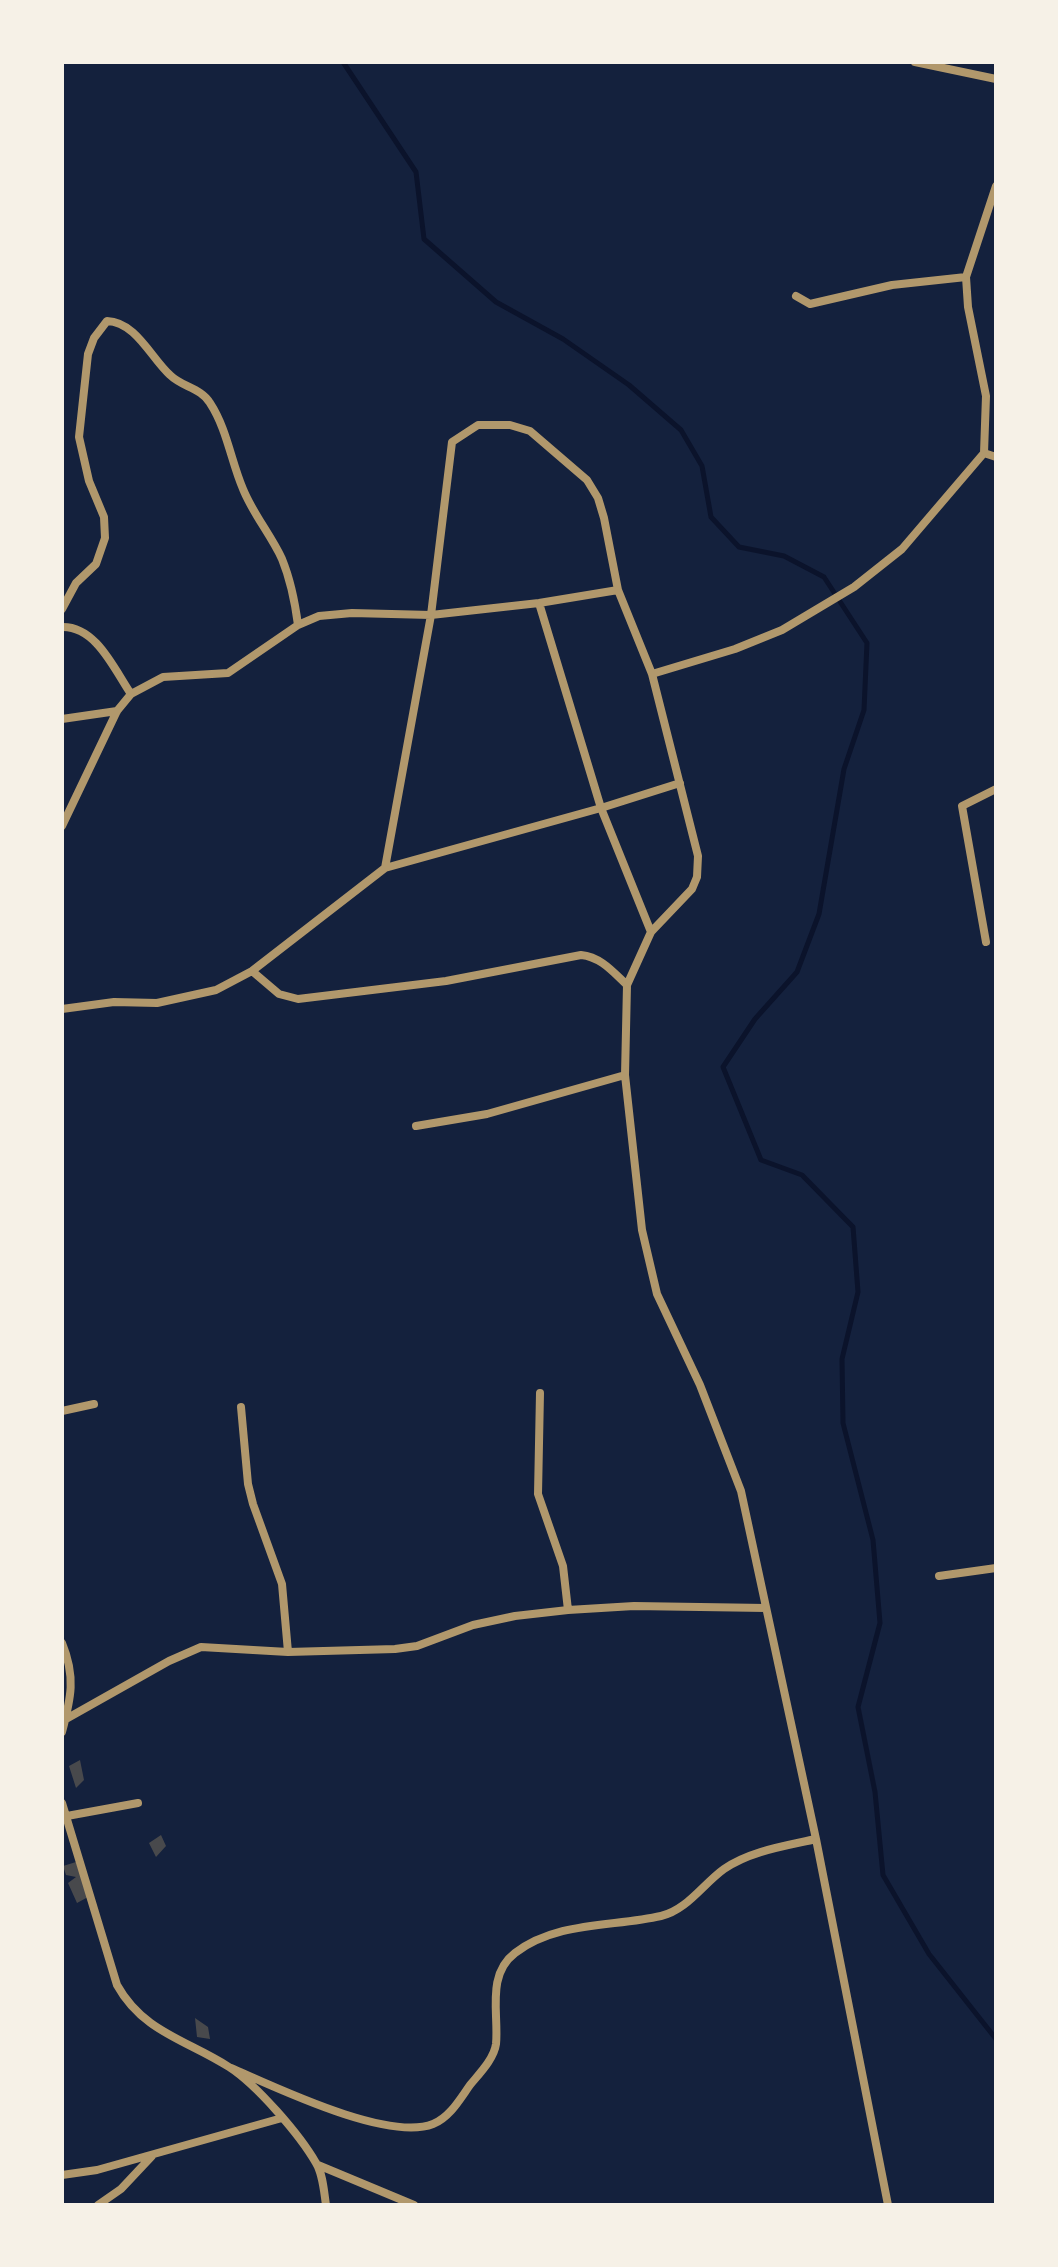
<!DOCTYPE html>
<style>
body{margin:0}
#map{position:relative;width:1058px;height:2267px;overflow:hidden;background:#14213d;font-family:"Public Sans",sans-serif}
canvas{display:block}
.frame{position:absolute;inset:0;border:64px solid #f6f1e7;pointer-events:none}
</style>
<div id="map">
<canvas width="1058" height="2267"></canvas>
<div class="frame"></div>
</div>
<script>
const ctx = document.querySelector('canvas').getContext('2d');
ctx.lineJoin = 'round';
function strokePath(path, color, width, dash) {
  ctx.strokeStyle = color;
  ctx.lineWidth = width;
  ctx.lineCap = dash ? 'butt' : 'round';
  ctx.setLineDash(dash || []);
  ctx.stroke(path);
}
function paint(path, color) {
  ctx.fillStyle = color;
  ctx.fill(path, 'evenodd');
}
strokePath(new Path2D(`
 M 343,62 L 416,172 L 424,239 L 496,302 L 563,339 L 629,385 L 681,430 L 702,466 L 711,517 L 739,547 L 784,556 L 824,577 L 867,643 L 864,710 L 844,769 L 819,914 L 797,972 L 755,1019 L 723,1067 L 761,1160 L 802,1175 L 853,1227 L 858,1292 L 842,1359 L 843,1423 L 873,1540 L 880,1623 L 858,1707 L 875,1792 L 883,1875 L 929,1954 L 996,2039`), '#0b132b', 5);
paint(new Path2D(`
 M 80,1760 L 84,1780 L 76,1788 L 69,1766 Z
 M 161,1835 L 166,1846 L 156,1857 L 149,1843 Z
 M 76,1862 L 88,1897 L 77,1903 L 68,1883 L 76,1877 L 66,1875 L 63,1866 Z
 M 195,2018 L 208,2027 L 210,2039 L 197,2037 Z`), '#48494c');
strokePath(new Path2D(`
 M 915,62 L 996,79
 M 796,296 L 810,304 L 892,285 L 966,277
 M 984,453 L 996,457
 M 539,603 L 601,808 L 651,932
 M 62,609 L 76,583 L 96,564 L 105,538 L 104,517 L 89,481 L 79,437 L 88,354 L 94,338 L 107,321 C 136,322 151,358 170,375 C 182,387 201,388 210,403 C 227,429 231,461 243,489 C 253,514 271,535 282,559 C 291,581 295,602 298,625
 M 62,627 C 96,626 114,669 131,694
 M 62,719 L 117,711
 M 62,826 L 117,711 L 131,694 L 163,677 L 228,673 L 298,625 L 319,616 L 352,613 L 431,615 L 539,603 L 618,590
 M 385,868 L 431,615 L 452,442 L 478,425 L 510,425 L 530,431 L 587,480 L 598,498 L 604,518 L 618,590 L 652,674
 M 986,942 L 962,806 L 996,789
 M 252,971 L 279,994 L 298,999 L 446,981 L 581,955 C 601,957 613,972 627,985
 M 62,1009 L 114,1002 L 157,1003 L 216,990 L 252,971 L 385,868 L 601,808 L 680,783
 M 416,1126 L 487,1114 L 625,1075
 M 540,1393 L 538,1494 L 563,1566 L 568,1610
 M 241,1407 L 248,1484 L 253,1504 L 282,1584 L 288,1652
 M 62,1411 L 94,1404
 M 939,1576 L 996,1568
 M 62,1643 C 76,1677 71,1698 62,1732
 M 66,1719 L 169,1661 L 201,1647 L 288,1652 L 395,1649 L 417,1646 L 473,1625 L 515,1616 L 568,1610 L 634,1606 L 766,1608
 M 62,1803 L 117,1985 C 143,2032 187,2040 229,2067 C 257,2085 300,2135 316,2163 C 323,2174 324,2192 326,2205
 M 67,1816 L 138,1803
 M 231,2068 C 275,2087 388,2142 433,2124 C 450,2117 460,2099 470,2085 C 479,2074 494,2059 496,2044 C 499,2014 486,1975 515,1953 C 557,1921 613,1927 661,1916 C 687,1910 703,1884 724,1869 C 750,1851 785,1846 816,1839
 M 318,2165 L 414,2205
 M 62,2175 L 97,2170 L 282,2118
 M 98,2205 L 121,2189 L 152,2156
 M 888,2205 L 816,1839 L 741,1491 L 700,1385 L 657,1294 L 642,1230 L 625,1075 L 627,985 L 651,932 L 692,889 L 697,877 L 698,856 L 652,674 L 735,649 L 782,630 L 854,587 L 902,549 L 984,453 L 986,396 L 968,307 L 966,277 L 996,186`), '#b1986c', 8);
</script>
